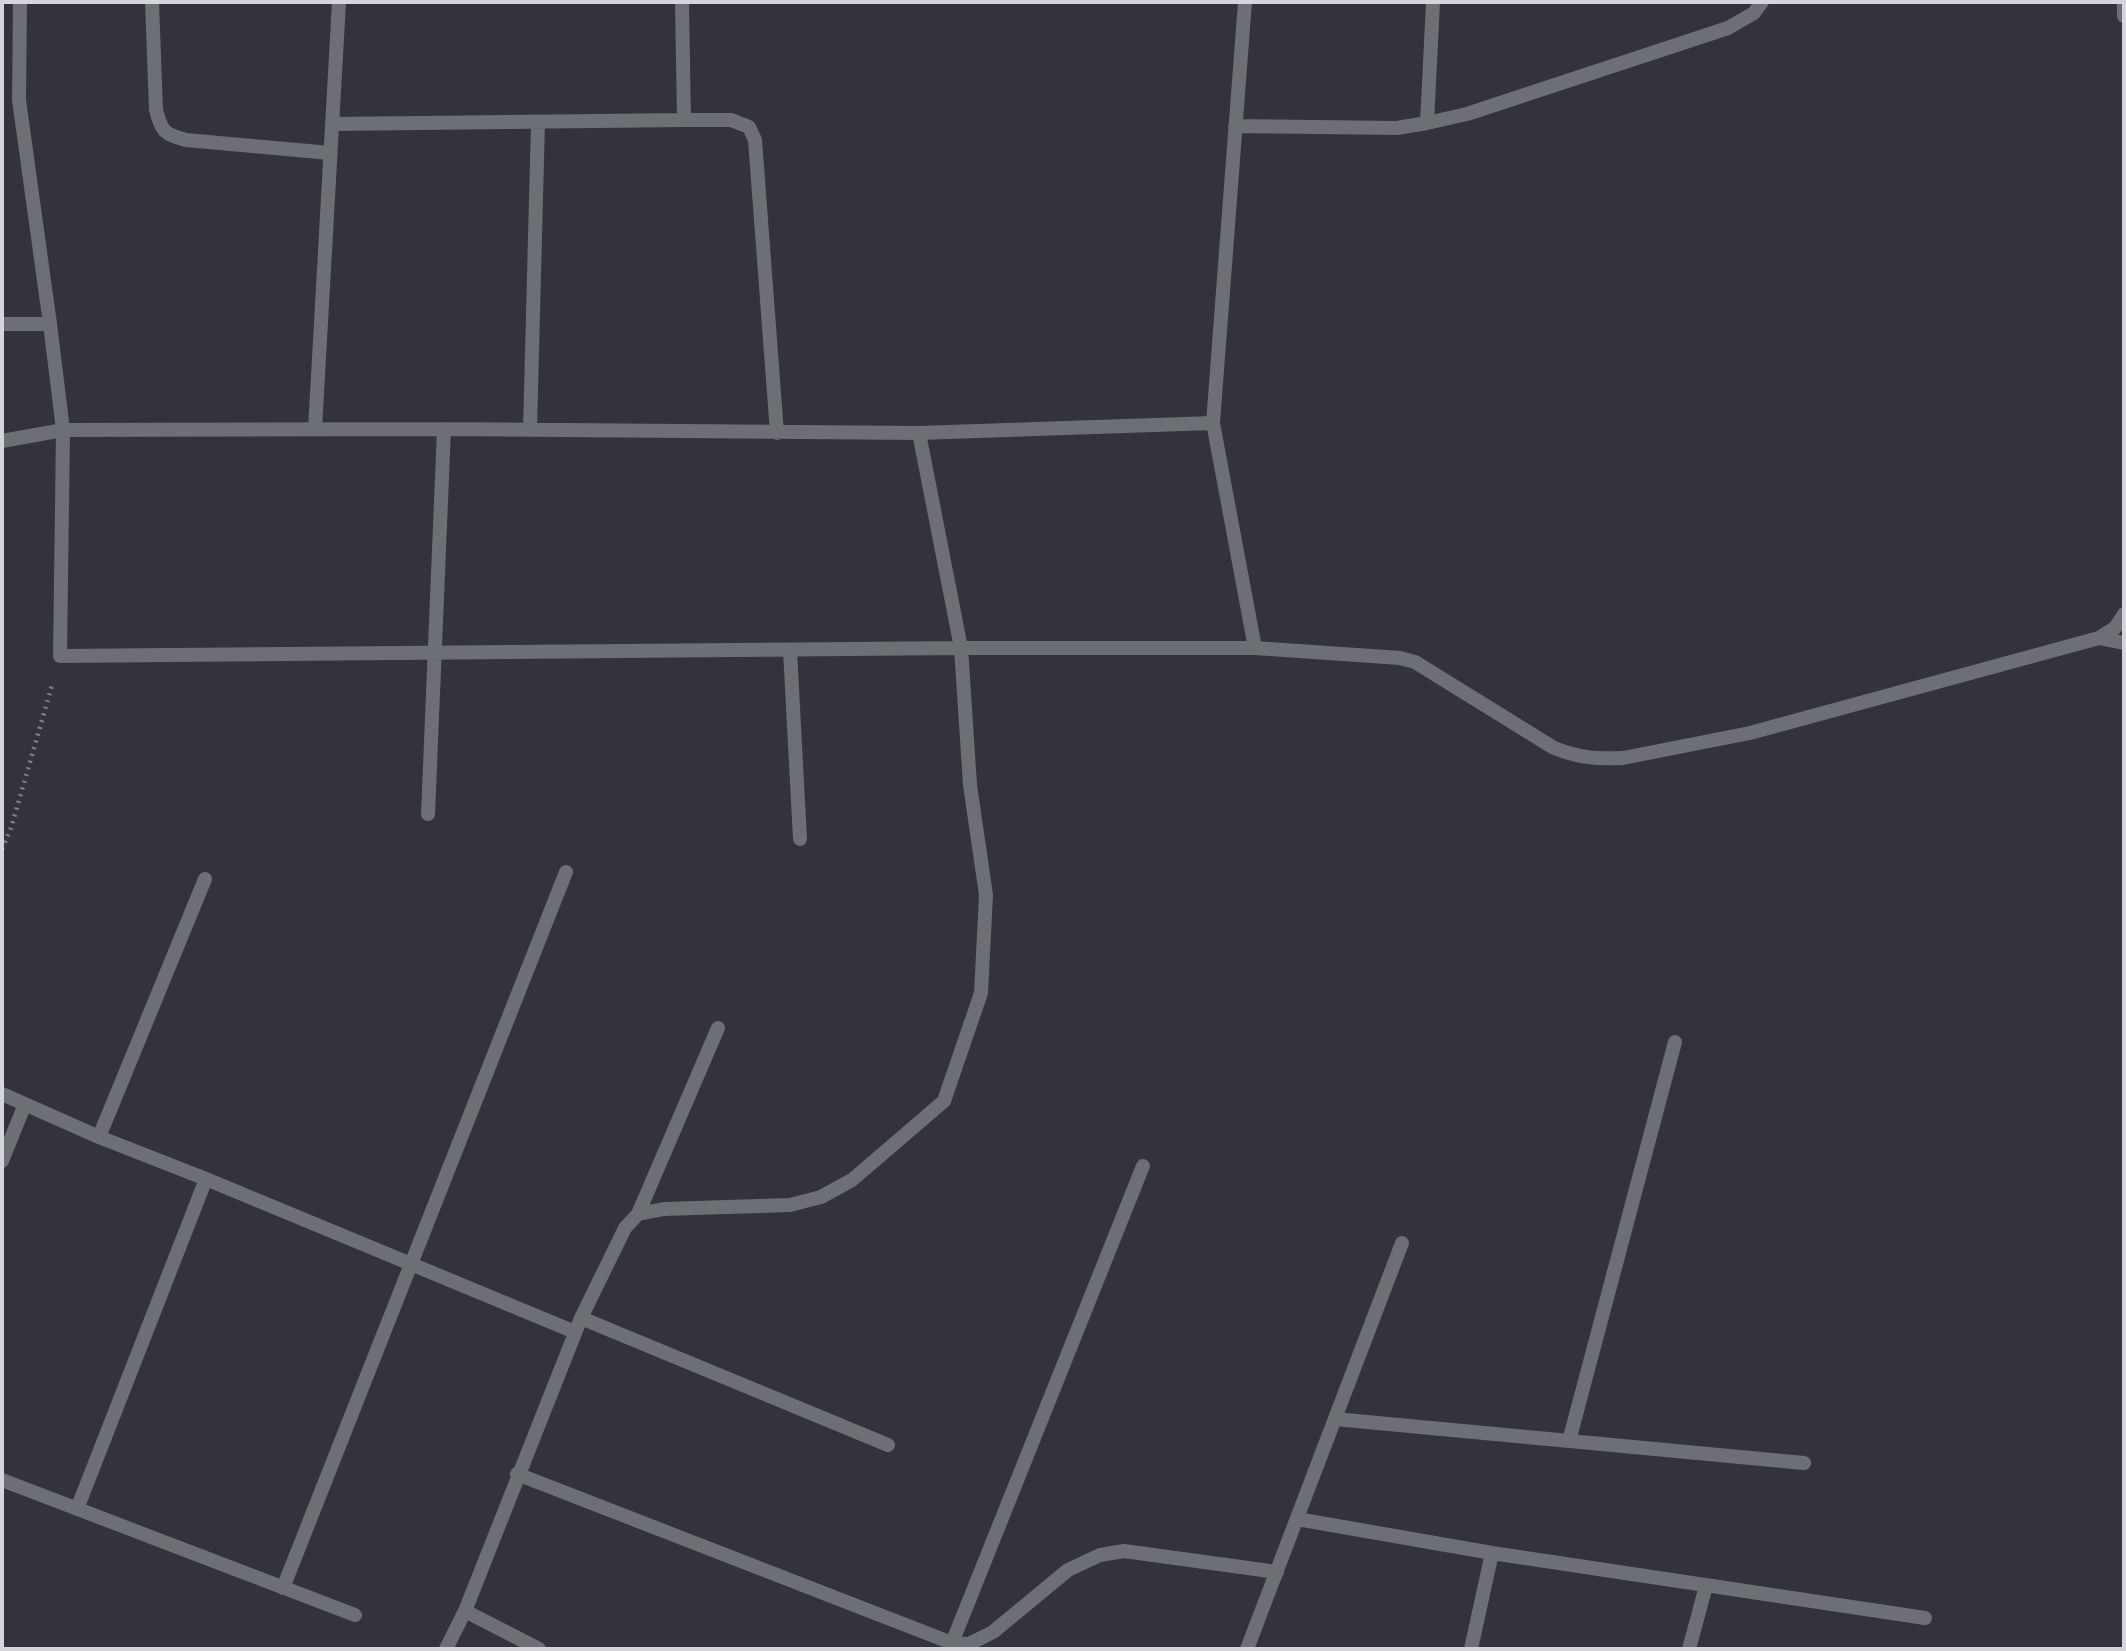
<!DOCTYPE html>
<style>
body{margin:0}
#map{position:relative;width:2126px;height:1651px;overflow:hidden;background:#34323c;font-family:"Roboto Serif",serif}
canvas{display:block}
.frame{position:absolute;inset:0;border:4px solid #d5d5db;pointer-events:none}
</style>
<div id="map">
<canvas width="2126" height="1651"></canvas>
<div class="frame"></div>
</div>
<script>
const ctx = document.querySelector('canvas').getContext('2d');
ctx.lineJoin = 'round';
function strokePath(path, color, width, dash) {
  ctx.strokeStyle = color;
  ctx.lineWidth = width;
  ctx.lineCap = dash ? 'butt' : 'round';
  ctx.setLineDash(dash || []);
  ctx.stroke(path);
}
strokePath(new Path2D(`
 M 2,849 L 11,828 L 53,682`), '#818088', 4.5, [2, 5]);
strokePath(new Path2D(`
 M 20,2 L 19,100 L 50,324 L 63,430 L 444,429 L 919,433 L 961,648 L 970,785 L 986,895 L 981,993 L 944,1101 L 852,1180 L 821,1197 L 790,1205 L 664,1209 L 638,1214 L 625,1228 L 581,1318 L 465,1611 L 446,1649
 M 152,2 L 156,110 C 162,132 164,134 186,140 L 330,153
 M 682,2 L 684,120
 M 1245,2 L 1213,423 L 1255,648
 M 2124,2 L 2124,16
 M 1427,123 L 1433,2
 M 332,124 L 684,120 L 731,120 L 749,127 L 755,140 L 777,433
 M 1235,126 L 1397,128 L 1427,123 L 1467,114 L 1728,28 L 1754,13 L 1762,2
 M 2,324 L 50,324
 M 315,429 L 339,2
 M 530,429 L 538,122
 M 919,433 L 1213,423
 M 2,441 L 63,430 L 60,656 L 961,648 L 1255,648 L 1400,658 L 1415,662 L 1554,748 C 1580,758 1595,759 1623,758 L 1750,733 L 2099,638 L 2115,628 L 2124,614
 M 2099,638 L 2124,643
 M 790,650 L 800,839
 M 428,814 L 444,429
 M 2,1094 L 99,1137 L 206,1179 L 575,1332
 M 99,1137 L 205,879
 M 2,1161 L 25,1104
 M 638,1214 L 718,1028
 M 581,1318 L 888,1445
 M 1335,1419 L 1804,1463
 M 1569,1441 L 1675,1042
 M 517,1474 L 952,1643 L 969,1644 L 993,1632 L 1068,1570 L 1100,1555 L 1124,1551 L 1277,1572
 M 2,1480 L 355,1615
 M 77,1509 L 206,1179
 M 1297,1519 L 1492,1553 L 1925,1618
 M 283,1588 L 566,872
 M 465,1611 L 539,1649
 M 952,1643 L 1143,1166
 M 1247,1649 L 1402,1243
 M 1471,1649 L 1492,1553
 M 1689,1649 L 1706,1586`), '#6c6f73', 14);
</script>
